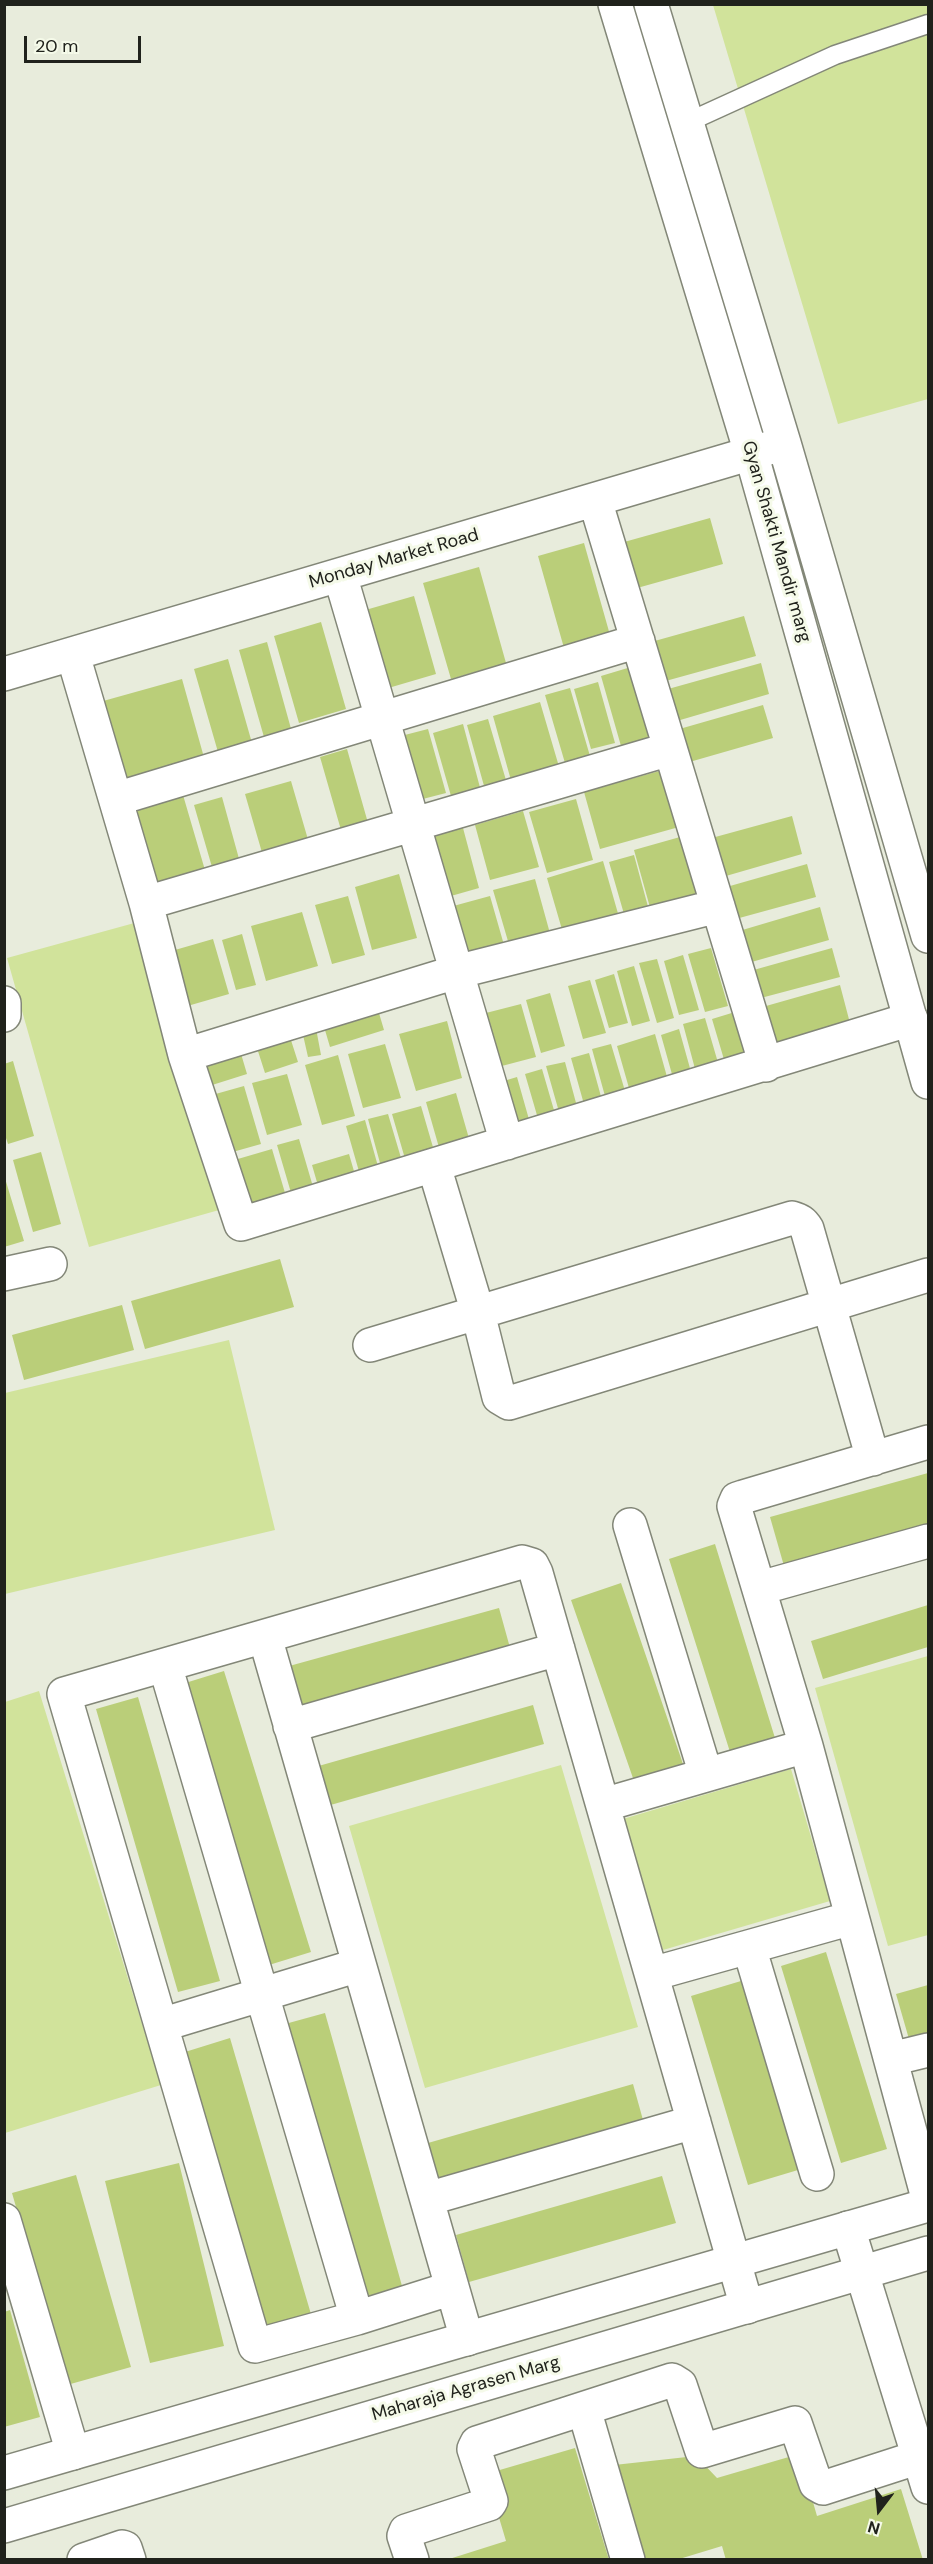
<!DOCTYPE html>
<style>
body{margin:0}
#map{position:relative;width:933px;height:2564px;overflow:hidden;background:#e8ecdc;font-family:"DM Sans",sans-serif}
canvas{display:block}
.frame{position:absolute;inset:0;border:6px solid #20221c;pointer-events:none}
.north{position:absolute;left:849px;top:2480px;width:60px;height:60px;-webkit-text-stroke:4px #f5fae9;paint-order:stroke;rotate:196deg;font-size:16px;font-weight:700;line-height:24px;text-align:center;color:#20221c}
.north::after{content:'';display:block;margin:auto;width:21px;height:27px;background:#20221c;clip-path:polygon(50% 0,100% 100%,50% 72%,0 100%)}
.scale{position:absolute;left:24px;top:36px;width:117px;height:27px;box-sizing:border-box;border:3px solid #20221c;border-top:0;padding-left:8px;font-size:18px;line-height:21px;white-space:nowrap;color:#20221c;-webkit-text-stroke:4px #f5fae9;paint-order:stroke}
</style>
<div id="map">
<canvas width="933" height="2564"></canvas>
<div class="frame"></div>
<div class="north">N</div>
<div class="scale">20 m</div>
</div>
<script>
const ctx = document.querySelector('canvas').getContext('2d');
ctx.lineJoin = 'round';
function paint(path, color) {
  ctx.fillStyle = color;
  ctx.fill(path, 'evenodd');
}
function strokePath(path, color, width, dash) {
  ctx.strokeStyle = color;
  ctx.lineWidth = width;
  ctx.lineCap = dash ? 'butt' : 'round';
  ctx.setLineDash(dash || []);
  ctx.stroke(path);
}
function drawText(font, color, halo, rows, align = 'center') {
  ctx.font = font + ' "DM Sans",sans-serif';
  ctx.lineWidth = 6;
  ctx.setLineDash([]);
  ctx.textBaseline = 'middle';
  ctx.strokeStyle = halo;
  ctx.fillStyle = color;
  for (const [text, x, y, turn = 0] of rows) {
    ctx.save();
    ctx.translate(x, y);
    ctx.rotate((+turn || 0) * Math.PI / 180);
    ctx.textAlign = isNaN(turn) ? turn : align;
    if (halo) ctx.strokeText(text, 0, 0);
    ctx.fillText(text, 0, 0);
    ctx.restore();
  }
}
paint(new Path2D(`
 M 713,5 L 928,5 L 928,399 L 838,424 Z
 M 138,922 L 219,1210 L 89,1247 L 7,958 Z
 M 229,1340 L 275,1530 L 5,1594 L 5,1393 Z
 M 928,1656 L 928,1935 L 888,1946 L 815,1688 Z
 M 39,1691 L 161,2085 L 5,2133 L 5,1702 Z
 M 561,1765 L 638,2027 L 425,2088 L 349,1826 Z
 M 791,1769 L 830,1901 L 663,1950 L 623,1819 Z`), '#d1e39b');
paint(new Path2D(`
 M 710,518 L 723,564 L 630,590 L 617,544 Z
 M 584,543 L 610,635 L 564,648 L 538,556 Z
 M 479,567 L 506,663 L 451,679 L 423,583 Z
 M 414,596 L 436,674 L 385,689 L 362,611 Z
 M 744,616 L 756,656 L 662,682 L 651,642 Z
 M 321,622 L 346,709 L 299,723 L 274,636 Z
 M 267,642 L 293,736 L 266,744 L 239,650 Z
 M 228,659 L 254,750 L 220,759 L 194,669 Z
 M 761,663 L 769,694 L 670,723 L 661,691 Z
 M 631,667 L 651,739 L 621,746 L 601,676 Z
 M 182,679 L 205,761 L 119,785 L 96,703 Z
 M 598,682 L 615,743 L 591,749 L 574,689 Z
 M 570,688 L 590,756 L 565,763 L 545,695 Z
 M 540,702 L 560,770 L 512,784 L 493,716 Z
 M 763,705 L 773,738 L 686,763 L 676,730 Z
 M 488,719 L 508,787 L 486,793 L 467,725 Z
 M 463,724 L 482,795 L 453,803 L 433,733 Z
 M 428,729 L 446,793 L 415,801 L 397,737 Z
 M 347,749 L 370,830 L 343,837 L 320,757 Z
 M 663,770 L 679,827 L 600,849 L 584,792 Z
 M 291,781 L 309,843 L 263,856 L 245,794 Z
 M 183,795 L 207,877 L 158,892 L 134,809 Z
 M 222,797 L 241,866 L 214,874 L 194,805 Z
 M 576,799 L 593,860 L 547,873 L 529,812 Z
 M 523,811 L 539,867 L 490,880 L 475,825 Z
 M 792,816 L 802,854 L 719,878 L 708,839 Z
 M 463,828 L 479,888 L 444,898 L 427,838 Z
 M 680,837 L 697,898 L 651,911 L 634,850 Z
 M 634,855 L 650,914 L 626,921 L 609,862 Z
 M 603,861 L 619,917 L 563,933 L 547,878 Z
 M 807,864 L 816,897 L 732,920 L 723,888 Z
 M 399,874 L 417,938 L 372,950 L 355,887 Z
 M 535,879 L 551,937 L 510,948 L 493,890 Z
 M 348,896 L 365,955 L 332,964 L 315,905 Z
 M 490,896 L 506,952 L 462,964 L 446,908 Z
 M 820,907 L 829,940 L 748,963 L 739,931 Z
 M 302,912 L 318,966 L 266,981 L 251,926 Z
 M 242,934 L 256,985 L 236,990 L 222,940 Z
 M 213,939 L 229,994 L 184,1007 L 168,952 Z
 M 711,948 L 728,1006 L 705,1012 L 688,954 Z
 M 832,948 L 840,977 L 757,999 L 750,971 Z
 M 683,955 L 699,1010 L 679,1015 L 664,961 Z
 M 657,959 L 674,1018 L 657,1023 L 639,963 Z
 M 634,966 L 650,1021 L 632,1026 L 617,971 Z
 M 614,974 L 628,1023 L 609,1028 L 595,980 Z
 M 590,980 L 606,1033 L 583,1039 L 568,986 Z
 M 840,985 L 851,1027 L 771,1050 L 759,1008 Z
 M 550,993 L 565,1046 L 541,1053 L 526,1000 Z
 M 376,1003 L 384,1030 L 330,1047 L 322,1020 Z
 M 521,1004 L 536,1057 L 498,1067 L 482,1014 Z
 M 735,1012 L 750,1066 L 728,1073 L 712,1019 Z
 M 705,1018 L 721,1073 L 698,1080 L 683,1024 Z
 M 447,1021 L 462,1078 L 416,1091 L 399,1034 Z
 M 315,1023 L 321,1055 L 308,1057 L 301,1026 Z
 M 679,1029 L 693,1079 L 675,1085 L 661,1035 Z
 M 289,1034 L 298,1062 L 265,1073 L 256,1045 Z
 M 655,1034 L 671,1091 L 633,1102 L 617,1046 Z
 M 385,1044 L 401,1098 L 363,1108 L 348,1054 Z
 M 611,1044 L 628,1101 L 608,1107 L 592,1049 Z
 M 239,1047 L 247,1074 L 209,1086 L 200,1059 Z
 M 589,1053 L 605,1111 L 587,1115 L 571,1058 Z
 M 338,1055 L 355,1116 L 322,1125 L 305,1065 Z
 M 13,1061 L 34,1136 L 8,1144 L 4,1132 L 4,1064 Z
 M 565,1062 L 579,1114 L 561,1119 L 546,1066 Z
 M 542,1069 L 558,1124 L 541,1129 L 525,1074 Z
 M 287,1074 L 302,1125 L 267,1135 L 252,1083 Z
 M 517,1077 L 530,1123 L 510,1129 L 497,1083 Z
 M 244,1086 L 261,1144 L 229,1153 L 212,1095 Z
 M 456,1093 L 472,1149 L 442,1158 L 426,1102 Z
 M 421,1106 L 437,1161 L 408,1169 L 392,1114 Z
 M 388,1114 L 404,1168 L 383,1174 L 368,1119 Z
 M 365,1120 L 381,1177 L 362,1182 L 346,1126 Z
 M 299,1139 L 316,1197 L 294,1203 L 277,1145 Z
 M 272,1149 L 288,1203 L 246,1215 L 231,1161 Z
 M 41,1152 L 61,1224 L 33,1232 L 13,1160 Z
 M 349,1154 L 358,1185 L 321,1196 L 312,1165 Z
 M 4,1175 L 24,1241 L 4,1247 Z
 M 280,1259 L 294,1307 L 145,1349 L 131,1301 Z
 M 122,1305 L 134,1350 L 24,1380 L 12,1335 Z
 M 928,1473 L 928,1526 L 784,1566 L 770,1517 Z
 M 715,1544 L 775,1738 L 730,1752 L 669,1559 Z
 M 621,1583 L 683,1764 L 634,1781 L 571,1600 Z
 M 928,1605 L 928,1647 L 823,1679 L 811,1641 Z
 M 499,1608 L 512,1655 L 295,1716 L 282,1668 Z
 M 224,1671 L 311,1952 L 269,1965 L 182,1684 Z
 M 138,1697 L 220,1981 L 178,1992 L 96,1709 Z
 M 533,1705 L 544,1744 L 327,1806 L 315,1767 Z
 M 826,1952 L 887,2149 L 841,2163 L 781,1966 Z
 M 741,1981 L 798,2170 L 748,2185 L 691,1996 Z
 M 928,1985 L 928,2041 L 911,2046 L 896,1994 Z
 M 325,2013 L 404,2293 L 364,2304 L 285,2024 Z
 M 230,2038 L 313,2321 L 268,2334 L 185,2052 Z
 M 633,2084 L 643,2120 L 439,2179 L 428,2143 Z
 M 179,2163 L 224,2346 L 150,2363 L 105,2181 Z
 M 76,2175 L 131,2367 L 67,2385 L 12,2193 Z
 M 662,2176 L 676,2223 L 469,2282 L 456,2235 Z
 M 10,2310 L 40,2417 L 4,2427 L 4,2312 Z
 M 575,2448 L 609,2560 L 446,2560 L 506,2541 L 486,2474 Z
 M 799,2454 L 817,2516 L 901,2489 L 923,2560 L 726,2560 L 722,2546 L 676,2560 L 632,2560 L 605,2466 L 696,2456 L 717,2478 Z`), '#bace79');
const service = new Path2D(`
 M 686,123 L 835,55 L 928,24`);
const minor = new Path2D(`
 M 595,500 L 766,1065
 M 340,575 L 507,1143
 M 73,655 L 146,903 L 670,749
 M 4,674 L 779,445
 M 116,799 L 638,641
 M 146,903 L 185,1055 L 241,1224 L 911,1019
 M 4,1003 L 4,1015
 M 185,1055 L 456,972 L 718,906
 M 434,1166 L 478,1313 L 499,1397 L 509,1403 L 928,1275
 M 4,1274 L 50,1264
 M 370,1345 L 792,1218 C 799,1220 803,1222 807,1229 L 873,1459
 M 928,1442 L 743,1497 L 737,1499 L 734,1506 L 806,1746 L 928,2198
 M 630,1525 L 706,1775
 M 760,1588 L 928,1541
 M 265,1637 L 467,2339
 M 165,1665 L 357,2318
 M 290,1726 L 558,1649
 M 603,1805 L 806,1746
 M 749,1947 L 817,2174
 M 652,1974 L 852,1918
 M 161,2025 L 359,1965
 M 891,2059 L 928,2050
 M 427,2199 L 694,2122
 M 4,2220 L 73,2453
 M 848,2228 L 928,2487
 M 452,2288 L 357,2318 L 255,2346 L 64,1694 L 522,1562 L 532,1565 L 536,1573 L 747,2307
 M 584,2409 L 628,2560
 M 84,2560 L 122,2547 L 125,2548 L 129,2560
 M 412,2560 L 404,2536 L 406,2531 L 489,2504 L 491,2501 L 474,2449 L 477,2443 L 672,2380 L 680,2385 L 702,2451 L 795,2423 L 816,2484 L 823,2488 L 919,2457`);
const tertiary = new Path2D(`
 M 615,4 L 751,453 L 928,1082
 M 651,4 L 784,443 L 928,936
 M 4,2473 L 928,2205
 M 4,2526 L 928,2253`);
strokePath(service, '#838778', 21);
strokePath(minor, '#838778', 36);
strokePath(tertiary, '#838778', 36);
strokePath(service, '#fff', 18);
strokePath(minor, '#fff', 33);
strokePath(tertiary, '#fff', 33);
drawText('18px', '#20221c', '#f5fae9', [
 ["Gyan Shakti Mandir marg",776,542,74],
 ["Monday Market Road",394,559,-16],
 ["Maharaja Agrasen Marg",466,2389,-16]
]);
</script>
